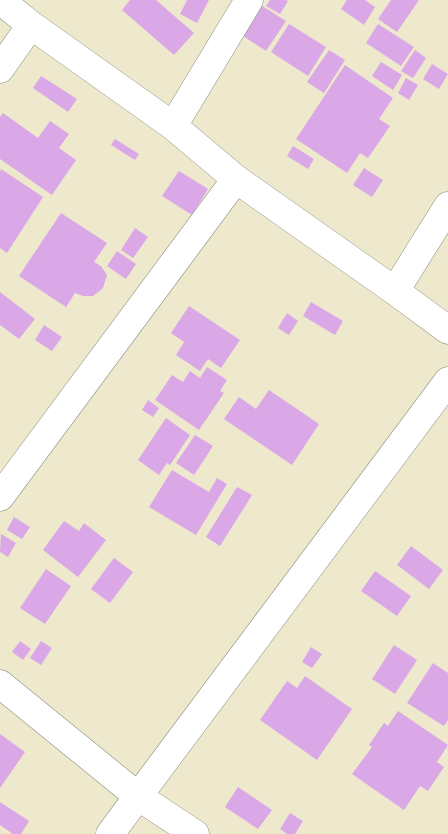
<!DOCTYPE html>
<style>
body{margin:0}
canvas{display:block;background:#eee8cc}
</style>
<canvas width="448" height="834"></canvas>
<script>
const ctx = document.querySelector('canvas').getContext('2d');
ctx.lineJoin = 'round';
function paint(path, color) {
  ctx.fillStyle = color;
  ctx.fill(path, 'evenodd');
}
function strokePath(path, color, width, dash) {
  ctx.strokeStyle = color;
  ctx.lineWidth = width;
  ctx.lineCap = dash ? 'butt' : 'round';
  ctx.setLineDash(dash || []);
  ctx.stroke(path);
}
paint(new Path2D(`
 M 130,0 L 156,0 L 194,33 L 174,55 L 122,10 Z
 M 187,0 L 209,0 L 197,23 L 180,14 Z
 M 270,0 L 285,0 L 288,1 L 280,14 L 266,6 Z
 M 347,0 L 365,0 L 375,7 L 364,25 L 341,9 Z
 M 391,0 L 419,0 L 397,32 L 378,19 Z
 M 256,2 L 286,21 L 266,51 L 237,32 Z
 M 289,24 L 326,47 L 308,76 L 271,52 Z
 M 378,24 L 414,47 L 401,66 L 366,43 Z
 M 329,50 L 345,60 L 324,93 L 307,82 Z
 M 415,50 L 426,58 L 413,78 L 401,71 Z
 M 381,62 L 402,75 L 393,90 L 372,76 Z
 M 432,64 L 448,74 L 439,89 L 423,79 Z
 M 345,65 L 393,98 L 379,119 L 390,126 L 368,158 L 360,153 L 347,173 L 296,139 Z
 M 41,76 L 77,99 L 68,112 L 33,88 Z
 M 406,78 L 418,85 L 409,100 L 398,93 Z
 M 3,113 L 38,138 L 50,121 L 69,134 L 59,148 L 76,160 L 52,195 L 0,159 L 0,117 Z
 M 115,139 L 139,154 L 135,160 L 111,145 Z
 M 293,146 L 314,159 L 308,169 L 287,156 Z
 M 364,168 L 383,180 L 372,197 L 353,185 Z
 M 1,169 L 43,197 L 7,253 L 0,248 L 0,172 Z
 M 179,171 L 208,189 L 192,215 L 162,196 Z
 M 61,213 L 107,243 L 94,262 L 101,266 L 107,275 L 103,288 L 93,296 L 83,296 L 75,293 L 66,307 L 19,276 Z
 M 135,228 L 148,237 L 133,258 L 121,250 Z
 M 117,251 L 136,264 L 126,279 L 107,266 Z
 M 0,292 L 35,319 L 19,339 L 0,325 Z
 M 311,302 L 343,321 L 335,335 L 303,316 Z
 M 189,306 L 240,340 L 221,368 L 208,359 L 200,371 L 176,355 L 184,342 L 171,333 Z
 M 287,313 L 298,321 L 289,335 L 278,328 Z
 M 44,325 L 62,337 L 52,351 L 35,340 Z
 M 207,367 L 227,380 L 220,391 L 224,393 L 199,430 L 155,400 L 172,375 L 183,382 L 190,371 L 200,378 Z
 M 269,390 L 319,424 L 292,465 L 224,419 L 239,397 L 256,409 Z
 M 148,400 L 159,408 L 153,417 L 142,410 Z
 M 166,418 L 190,435 L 170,465 L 167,463 L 159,475 L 138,460 Z
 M 195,435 L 213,446 L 194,475 L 176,463 Z
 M 172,470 L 209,492 L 217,478 L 227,484 L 196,535 L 149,507 Z
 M 237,487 L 252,495 L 220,546 L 206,537 Z
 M 14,517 L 30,527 L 22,539 L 7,530 Z
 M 64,521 L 79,531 L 84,523 L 106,540 L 78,577 L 43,550 Z
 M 1,534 L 16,543 L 8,557 L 0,552 Z
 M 411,546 L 443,570 L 429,589 L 397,565 Z
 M 114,558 L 133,572 L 110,603 L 91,589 Z
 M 46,569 L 71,586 L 45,624 L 20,608 Z
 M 375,571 L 411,596 L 397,616 L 361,591 Z
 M 20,641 L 31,649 L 23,660 L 12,652 Z
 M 41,641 L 52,648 L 41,665 L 30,658 Z
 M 394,645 L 417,660 L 395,694 L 372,679 Z
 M 311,647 L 322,654 L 312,668 L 302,662 Z
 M 433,663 L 448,673 L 448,720 L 444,726 L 407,703 Z
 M 305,676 L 352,709 L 317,760 L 260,720 L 287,681 L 297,688 Z
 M 398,711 L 448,745 L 437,762 L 444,767 L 428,791 L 420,786 L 404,810 L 352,774 L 372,747 L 369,745 L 384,723 L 388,726 Z
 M 0,734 L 25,752 L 0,788 Z
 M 238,787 L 272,810 L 258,829 L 225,807 Z
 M 0,802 L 29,821 L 21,834 L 13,834 L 0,825 Z
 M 290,813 L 303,821 L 295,834 L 287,834 L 280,829 Z`), '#daa8e6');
const street = new Path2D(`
 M 0,0 L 31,25 L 173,126 L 236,179 L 395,291 L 448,330
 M 0,69 L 31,25
 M 173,126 L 249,0
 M 395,291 L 448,206
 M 0,497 L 236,179
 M 0,684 L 139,797 L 195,834
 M 110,834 L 448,381`);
strokePath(street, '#869280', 29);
strokePath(street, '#fff', 28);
</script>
